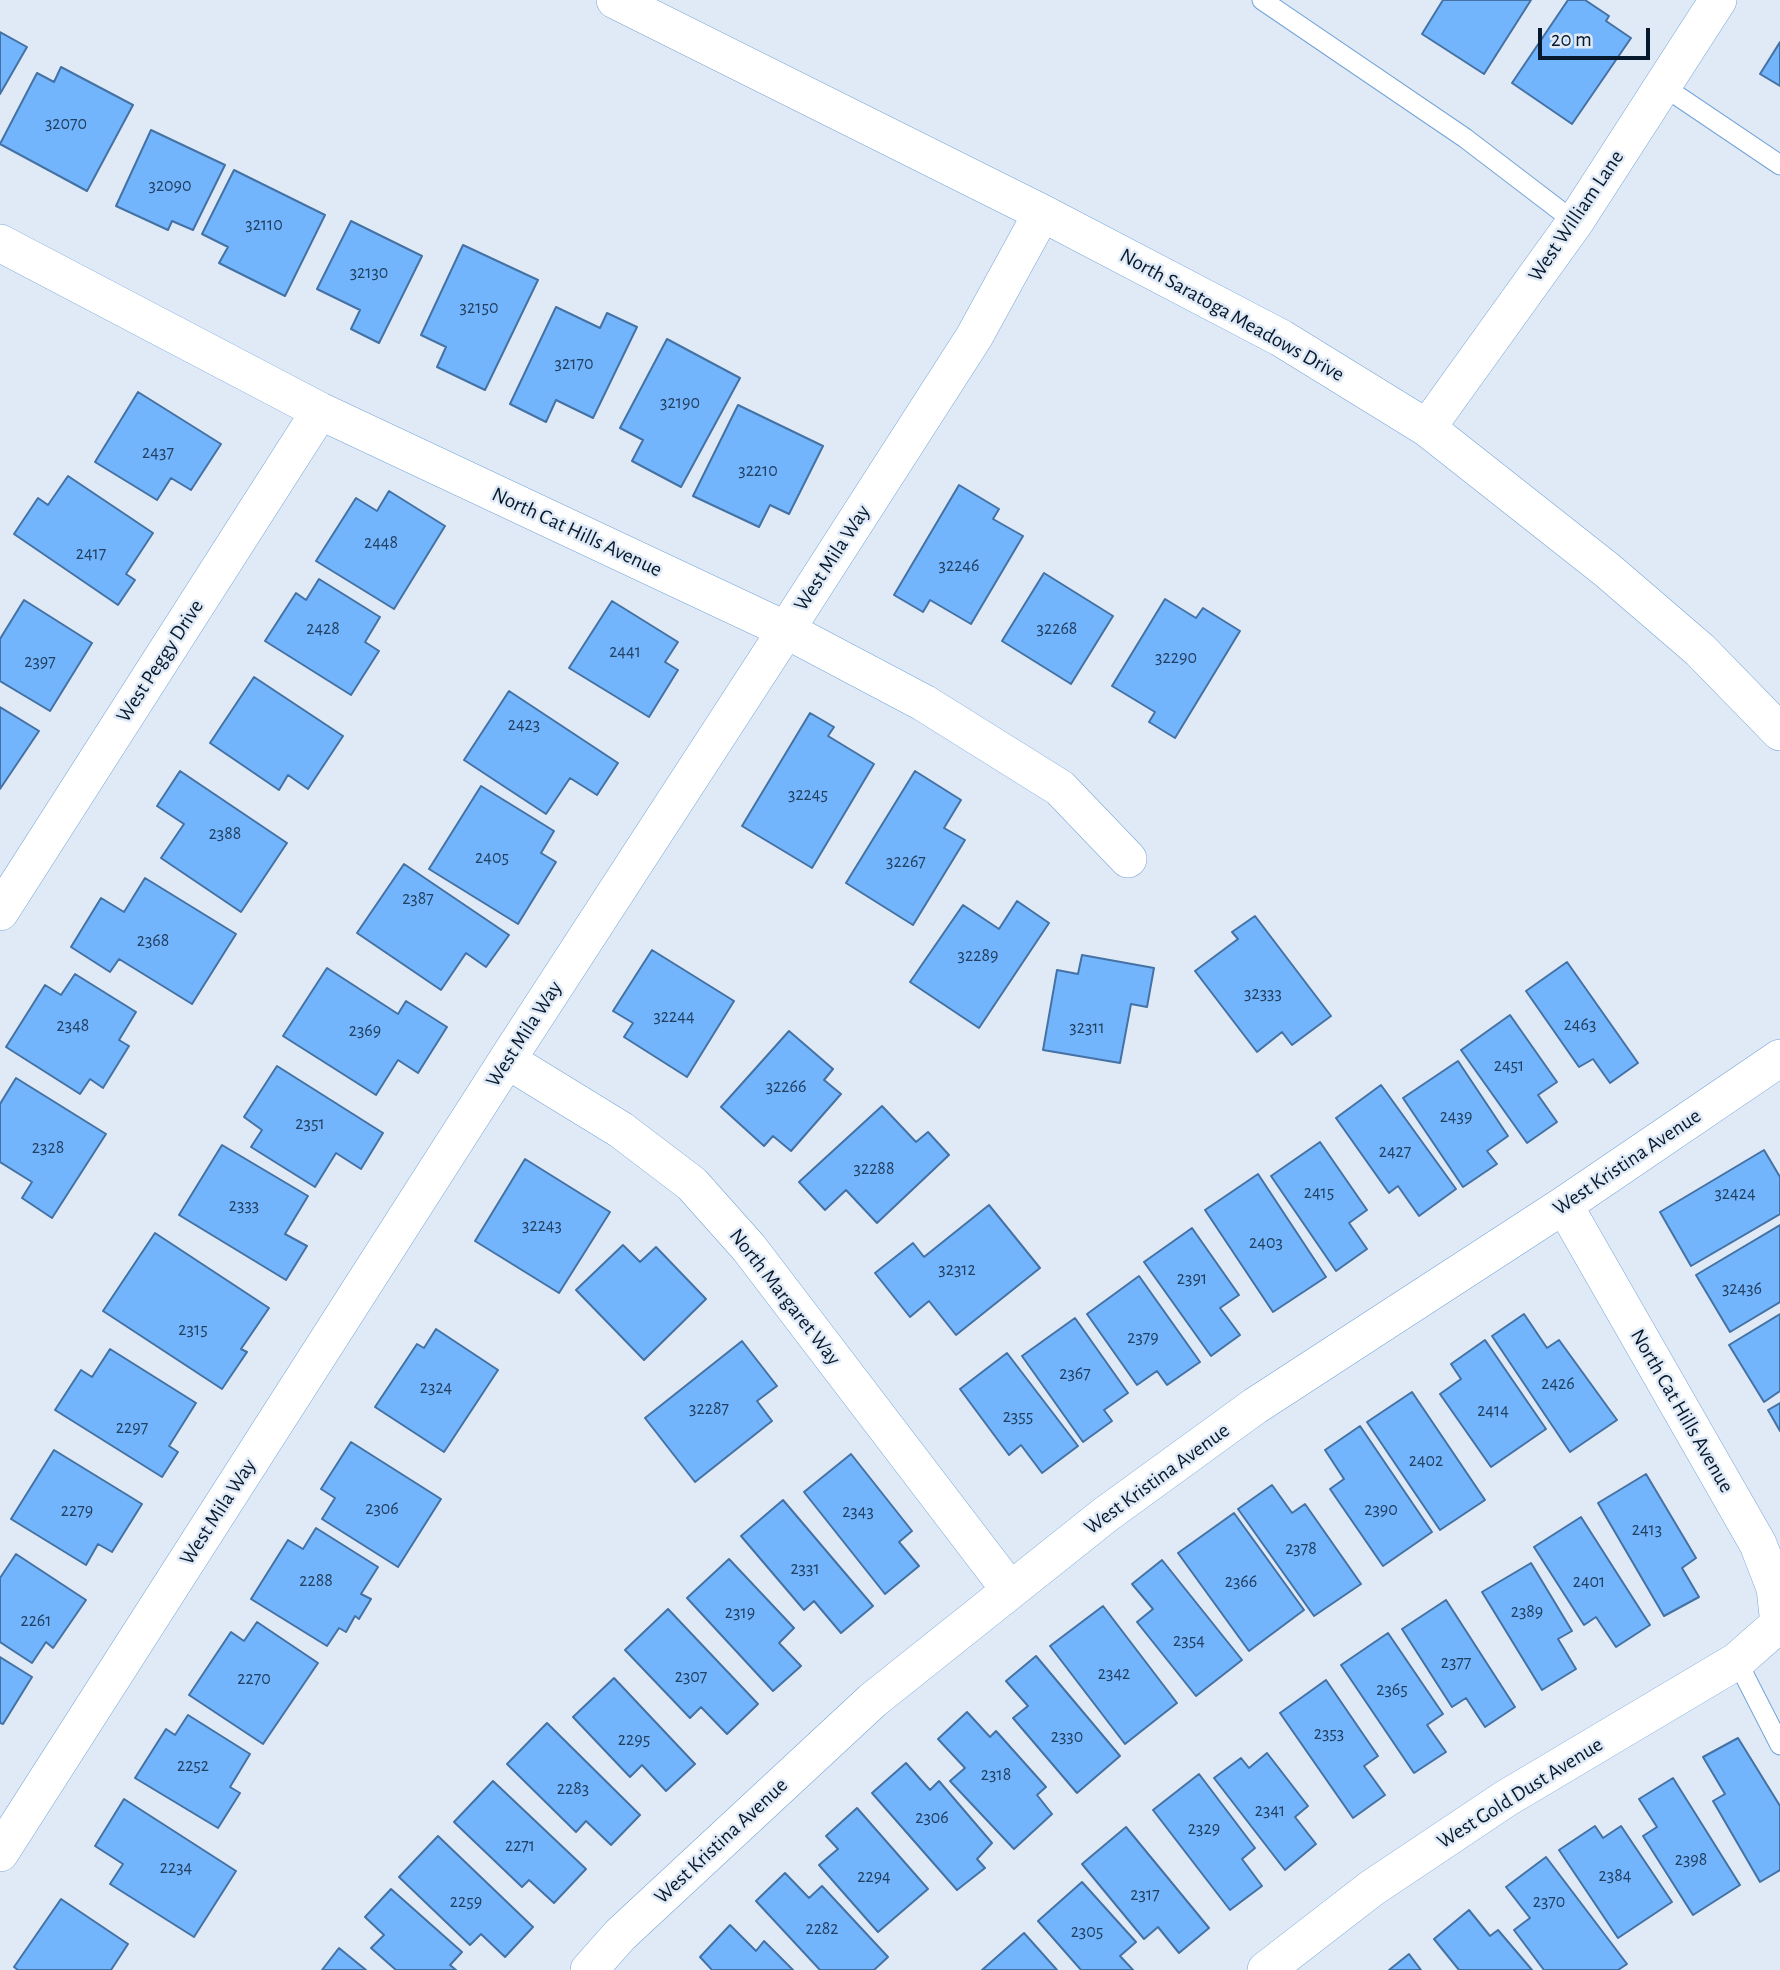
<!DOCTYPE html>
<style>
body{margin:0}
#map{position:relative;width:1780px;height:1970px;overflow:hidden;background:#e0eaf6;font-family:"Alegreya Sans",sans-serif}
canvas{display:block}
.scale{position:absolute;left:1538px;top:28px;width:112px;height:32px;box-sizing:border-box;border:4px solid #07192d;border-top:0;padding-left:9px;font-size:21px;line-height:24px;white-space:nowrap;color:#07192d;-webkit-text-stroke:5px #e0eaf6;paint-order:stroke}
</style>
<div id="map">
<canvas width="1780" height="1970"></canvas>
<div class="scale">20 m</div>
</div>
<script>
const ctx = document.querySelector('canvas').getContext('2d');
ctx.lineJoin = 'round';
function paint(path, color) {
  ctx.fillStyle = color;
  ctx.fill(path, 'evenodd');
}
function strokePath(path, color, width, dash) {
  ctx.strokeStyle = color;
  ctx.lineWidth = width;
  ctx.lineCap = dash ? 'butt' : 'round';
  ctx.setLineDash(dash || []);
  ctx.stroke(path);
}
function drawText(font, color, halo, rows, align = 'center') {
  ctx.font = font + ' "Alegreya Sans",sans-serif';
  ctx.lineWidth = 5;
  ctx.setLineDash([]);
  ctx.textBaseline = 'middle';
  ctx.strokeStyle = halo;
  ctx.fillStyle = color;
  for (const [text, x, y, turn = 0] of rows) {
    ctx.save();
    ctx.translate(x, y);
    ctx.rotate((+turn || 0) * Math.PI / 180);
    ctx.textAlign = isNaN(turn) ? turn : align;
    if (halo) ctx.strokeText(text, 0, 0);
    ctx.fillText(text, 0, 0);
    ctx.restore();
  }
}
const building = new Path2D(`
 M 1443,0 L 1531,0 L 1484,74 L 1422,34 Z
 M 1568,0 L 1585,0 L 1609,16 L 1606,21 L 1631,38 L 1572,124 L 1512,83 Z
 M 0,32 L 27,47 L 0,94 Z
 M 1780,42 L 1780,86 L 1760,74 Z
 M 61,67 L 133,105 L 87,191 L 0,144 L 37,73 L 54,82 Z
 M 151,130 L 225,165 L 193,230 L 172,221 L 168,230 L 116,206 Z
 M 234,170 L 325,215 L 285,296 L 219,263 L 228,247 L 202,234 Z
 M 351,221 L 422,256 L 379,343 L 351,329 L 360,310 L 317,289 Z
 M 463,245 L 538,280 L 485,390 L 437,367 L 446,347 L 421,335 Z
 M 556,307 L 600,328 L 607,313 L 637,327 L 593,418 L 556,400 L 546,422 L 510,404 Z
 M 667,339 L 740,378 L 681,487 L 632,461 L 643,440 L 620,428 Z
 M 138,392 L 221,444 L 191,490 L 171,478 L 157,500 L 95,462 Z
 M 738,405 L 823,446 L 789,514 L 770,505 L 759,527 L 693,496 Z
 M 68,476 L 153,533 L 126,574 L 135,580 L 118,605 L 14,534 L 38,498 L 48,505 Z
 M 959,485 L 999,509 L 993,519 L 1023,536 L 971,624 L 930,600 L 923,612 L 894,595 Z
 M 389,491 L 445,526 L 394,609 L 316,561 L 356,498 L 377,511 Z
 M 1044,573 L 1113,616 L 1071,684 L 1002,641 Z
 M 319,579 L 380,617 L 365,642 L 379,651 L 351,695 L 265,641 L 296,593 L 306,600 Z
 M 1165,599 L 1196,618 L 1203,608 L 1240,631 L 1175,738 L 1149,722 L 1155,712 L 1112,686 Z
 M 24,600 L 92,643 L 50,711 L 0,681 L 0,639 Z
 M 612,601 L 678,642 L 665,662 L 678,670 L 649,717 L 569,668 Z
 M 254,677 L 343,736 L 308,789 L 288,775 L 279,790 L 210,743 Z
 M 509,691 L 618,763 L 597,795 L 570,778 L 546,814 L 464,760 Z
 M 0,707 L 39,731 L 0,789 Z
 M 810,713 L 834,727 L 828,736 L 874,764 L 812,868 L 742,826 Z
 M 180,771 L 287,843 L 241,912 L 161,858 L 184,824 L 157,806 Z
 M 915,771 L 961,800 L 944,828 L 965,840 L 913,925 L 846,883 Z
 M 481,786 L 554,831 L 541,853 L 556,862 L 518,924 L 429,869 Z
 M 404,864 L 509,935 L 486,967 L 466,953 L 441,990 L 357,933 Z
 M 145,878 L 236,934 L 192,1004 L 119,959 L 110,972 L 71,947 L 101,898 L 124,912 Z
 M 1017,901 L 1049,923 L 979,1028 L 910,982 L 963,905 L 999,929 Z
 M 1255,916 L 1331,1016 L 1292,1045 L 1282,1032 L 1257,1052 L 1195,971 L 1238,939 L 1232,932 Z
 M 652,950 L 734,1001 L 687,1077 L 624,1037 L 633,1023 L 613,1011 Z
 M 1082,955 L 1154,968 L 1147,1007 L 1131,1004 L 1120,1063 L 1043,1050 L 1057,970 L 1078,974 Z
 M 1567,962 L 1638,1063 L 1610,1083 L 1593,1059 L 1579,1067 L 1526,991 Z
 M 327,968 L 398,1014 L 406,1001 L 447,1027 L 418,1073 L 398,1060 L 376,1095 L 283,1036 Z
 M 75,974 L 136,1012 L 119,1040 L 129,1046 L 103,1088 L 90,1079 L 80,1094 L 6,1047 L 45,985 L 61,995 Z
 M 1510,1015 L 1557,1082 L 1538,1095 L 1557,1122 L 1527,1143 L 1461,1050 Z
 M 789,1031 L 833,1069 L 824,1080 L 841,1094 L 791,1151 L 773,1136 L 764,1146 L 721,1107 Z
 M 1458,1061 L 1508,1136 L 1487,1151 L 1497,1164 L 1463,1187 L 1403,1098 Z
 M 277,1066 L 383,1133 L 361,1169 L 336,1153 L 315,1187 L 251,1147 L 262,1130 L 244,1117 Z
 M 16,1078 L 106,1134 L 52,1218 L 22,1198 L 32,1182 L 0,1162 L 0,1104 Z
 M 1381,1085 L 1456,1189 L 1419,1216 L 1398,1186 L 1389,1193 L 1336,1118 Z
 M 882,1106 L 916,1142 L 928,1132 L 949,1155 L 877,1223 L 846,1190 L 825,1210 L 799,1182 Z
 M 1320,1142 L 1367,1210 L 1349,1223 L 1367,1249 L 1336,1271 L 1271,1176 Z
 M 222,1145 L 308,1196 L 285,1234 L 307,1246 L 286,1280 L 179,1215 Z
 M 1764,1150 L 1780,1177 L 1780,1214 L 1691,1266 L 1660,1212 Z
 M 525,1159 L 610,1212 L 559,1293 L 475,1241 Z
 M 1258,1174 L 1326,1277 L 1273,1312 L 1205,1210 Z
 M 989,1205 L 1040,1268 L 956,1335 L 929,1301 L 910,1317 L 875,1273 L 913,1243 L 924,1257 Z
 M 1780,1225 L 1780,1302 L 1730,1332 L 1696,1275 Z
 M 1192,1228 L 1239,1295 L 1220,1308 L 1240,1335 L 1211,1356 L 1144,1262 Z
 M 155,1233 L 269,1308 L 241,1349 L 247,1352 L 222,1389 L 103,1311 Z
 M 623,1245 L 640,1262 L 656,1247 L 706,1299 L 644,1360 L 576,1290 Z
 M 1139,1276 L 1200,1362 L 1167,1385 L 1157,1371 L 1137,1385 L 1087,1314 Z
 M 1524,1314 L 1547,1348 L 1559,1340 L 1617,1420 L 1570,1452 L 1492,1336 Z
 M 1780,1314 L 1780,1391 L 1764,1402 L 1729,1345 Z
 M 1075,1318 L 1128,1393 L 1104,1410 L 1112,1421 L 1083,1442 L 1022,1356 Z
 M 436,1329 L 498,1370 L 444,1452 L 375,1407 L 417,1344 L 424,1348 Z
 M 1485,1340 L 1546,1429 L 1491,1467 L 1440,1394 L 1461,1379 L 1451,1364 Z
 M 742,1341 L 777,1386 L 757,1401 L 772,1421 L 695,1482 L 645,1418 Z
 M 110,1349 L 196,1403 L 169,1446 L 178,1452 L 162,1477 L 55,1410 L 81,1370 L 92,1377 Z
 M 1007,1353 L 1078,1446 L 1042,1473 L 1021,1445 L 1009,1455 L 960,1389 Z
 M 1412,1392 L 1485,1500 L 1440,1530 L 1367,1422 Z
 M 1780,1403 L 1780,1431 L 1768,1410 Z
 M 1360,1426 L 1432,1532 L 1383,1566 L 1330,1489 L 1344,1479 L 1325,1450 Z
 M 351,1442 L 441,1499 L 398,1567 L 322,1519 L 335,1498 L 321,1489 Z
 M 54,1450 L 142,1504 L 112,1552 L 98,1544 L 86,1565 L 11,1519 Z
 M 851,1454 L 912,1531 L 899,1542 L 919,1566 L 885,1594 L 804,1492 Z
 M 1646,1474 L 1696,1558 L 1682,1568 L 1699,1597 L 1664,1616 L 1598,1503 Z
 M 1272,1485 L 1292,1513 L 1305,1504 L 1361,1584 L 1314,1616 L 1238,1509 Z
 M 783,1500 L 873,1606 L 841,1633 L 814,1601 L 804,1610 L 741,1536 Z
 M 1234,1513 L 1304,1610 L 1249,1651 L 1178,1553 Z
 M 1581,1517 L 1650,1625 L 1616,1647 L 1596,1617 L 1584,1625 L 1534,1547 Z
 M 316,1528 L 378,1567 L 361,1594 L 371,1599 L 359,1619 L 355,1616 L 346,1632 L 339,1628 L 327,1646 L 251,1599 L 288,1540 L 303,1549 Z
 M 16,1554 L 86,1600 L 53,1648 L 46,1642 L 32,1663 L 0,1642 L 0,1578 Z
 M 729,1559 L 794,1628 L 779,1643 L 801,1666 L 773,1691 L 687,1598 Z
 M 1162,1560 L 1242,1660 L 1196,1696 L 1137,1622 L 1153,1609 L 1132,1584 Z
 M 1531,1563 L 1572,1631 L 1558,1639 L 1576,1669 L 1542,1690 L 1482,1592 Z
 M 1446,1600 L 1515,1707 L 1485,1727 L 1466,1698 L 1452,1707 L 1402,1629 Z
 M 1103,1606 L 1177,1703 L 1125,1744 L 1050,1646 Z
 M 668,1609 L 758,1704 L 727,1734 L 701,1707 L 690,1718 L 625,1650 Z
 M 257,1622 L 318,1663 L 263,1744 L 189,1695 L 231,1632 L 244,1641 Z
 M 1388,1633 L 1443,1714 L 1427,1725 L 1446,1752 L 1414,1773 L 1341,1665 Z
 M 1036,1656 L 1120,1756 L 1077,1793 L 1013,1718 L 1028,1706 L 1006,1681 Z
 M 0,1657 L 32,1677 L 3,1724 L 0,1723 Z
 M 614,1678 L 695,1764 L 666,1791 L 642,1765 L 630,1777 L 573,1717 Z
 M 1326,1680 L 1378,1756 L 1364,1766 L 1385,1795 L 1353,1818 L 1280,1713 Z
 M 967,1712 L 990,1737 L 996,1731 L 1046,1787 L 1037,1795 L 1052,1814 L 1014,1849 L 950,1781 L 965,1768 L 938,1739 Z
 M 188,1715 L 250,1754 L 230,1787 L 240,1793 L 218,1828 L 135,1778 L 166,1729 L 175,1735 Z
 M 547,1723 L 640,1815 L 611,1845 L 586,1821 L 576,1832 L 507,1764 Z
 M 1738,1738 L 1780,1806 L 1780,1870 L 1760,1882 L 1713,1801 L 1725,1794 L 1703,1757 Z
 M 1267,1753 L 1308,1806 L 1295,1817 L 1316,1844 L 1285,1870 L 1214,1778 L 1241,1758 L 1249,1768 Z
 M 906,1763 L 930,1790 L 939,1781 L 992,1843 L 977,1859 L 985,1868 L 957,1890 L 872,1793 Z
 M 1199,1774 L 1255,1848 L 1242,1859 L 1262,1886 L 1230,1910 L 1153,1810 Z
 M 1673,1778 L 1740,1885 L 1693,1915 L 1643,1836 L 1657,1827 L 1639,1799 Z
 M 493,1781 L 586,1869 L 554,1903 L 529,1880 L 522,1887 L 454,1822 Z
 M 124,1799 L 236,1871 L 194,1937 L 110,1884 L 123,1864 L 95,1846 Z
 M 857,1808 L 928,1889 L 878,1932 L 819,1865 L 838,1849 L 826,1836 Z
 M 1595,1826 L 1603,1838 L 1621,1826 L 1672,1902 L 1618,1938 L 1559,1850 Z
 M 1126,1827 L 1209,1928 L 1179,1953 L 1158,1927 L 1144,1939 L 1082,1864 Z
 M 438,1836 L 533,1927 L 505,1957 L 481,1934 L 470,1945 L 399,1877 Z
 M 1546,1857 L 1627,1964 L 1618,1970 L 1544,1970 L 1514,1930 L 1530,1918 L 1506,1887 Z
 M 785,1873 L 809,1898 L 822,1886 L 888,1957 L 874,1970 L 820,1970 L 756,1901 Z
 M 1082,1882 L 1136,1942 L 1120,1956 L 1133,1970 L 1081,1970 L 1038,1921 Z
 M 391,1889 L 462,1952 L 450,1965 L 456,1970 L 396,1970 L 371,1948 L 384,1935 L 365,1917 Z
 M 61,1899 L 128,1944 L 111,1970 L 18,1970 L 14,1967 Z
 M 1469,1910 L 1490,1936 L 1498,1930 L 1532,1970 L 1459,1970 L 1434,1939 Z
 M 730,1925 L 756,1951 L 764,1941 L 793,1970 L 712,1970 L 700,1957 Z
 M 1024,1933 L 1057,1970 L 982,1970 Z
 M 339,1948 L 366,1970 L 322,1970 Z
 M 1409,1954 L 1421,1970 L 1389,1970 Z`);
paint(building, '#73b5fd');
strokePath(building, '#4472a4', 2);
const lane = new Path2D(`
 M 1262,0 L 1465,138 L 1575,222
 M 1663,86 L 1780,165
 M 1737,1661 L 1780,1745`);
const street = new Path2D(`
 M 615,0 L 1042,213 L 1281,338 L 1427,428 L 1607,570 L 1700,650 L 1780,732
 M 0,243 L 320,411 L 786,630 L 924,703 L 1060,788 L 1128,859
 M 1427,428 L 1575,222 L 1718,0
 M 0,912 L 320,411
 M 507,1060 L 621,1130 L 692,1184 L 749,1248 L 1010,1590
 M 0,1853 L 507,1060 L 786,630 L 974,337 L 1042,213
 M 589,1970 L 620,1935 L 873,1700 L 1105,1515 L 1255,1406 L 1564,1205 L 1780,1058
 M 1266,1970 L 1372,1888 L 1505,1799 L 1737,1661 L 1779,1624 L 1775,1588 L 1758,1544 L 1564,1205`);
strokePath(lane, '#74a4d8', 21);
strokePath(street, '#74a4d8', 38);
strokePath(lane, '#fff', 19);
strokePath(street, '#fff', 37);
drawText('18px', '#224061', null, [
 ["32070",66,124],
 ["32090",170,186],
 ["32110",264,225],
 ["32130",369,273],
 ["32150",479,308],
 ["32170",574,364],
 ["32190",680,403],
 ["2437",158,453],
 ["32210",758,471],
 ["2448",381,543],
 ["2417",91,554],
 ["32246",959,566],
 ["2428",323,629],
 ["32268",1057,629],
 ["2441",625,652],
 ["32290",1176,658],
 ["2397",40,662],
 ["2423",524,725],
 ["32245",808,795],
 ["2388",225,834],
 ["2405",492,858],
 ["32267",906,862],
 ["2387",418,899],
 ["2368",153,941],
 ["32289",978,956],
 ["32333",1263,994],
 ["32244",674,1017],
 ["2463",1580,1025],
 ["2348",73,1026],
 ["32311",1087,1028],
 ["2369",365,1031],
 ["2451",1509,1066],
 ["32266",786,1087],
 ["2439",1456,1117],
 ["2351",310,1124],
 ["2328",48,1148],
 ["2427",1395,1152],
 ["32288",874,1169],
 ["2415",1319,1193],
 ["32424",1735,1194],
 ["2333",244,1206],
 ["32243",542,1226],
 ["2403",1266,1243],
 ["32312",957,1270],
 ["2391",1192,1279],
 ["32436",1742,1289],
 ["2315",193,1330],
 ["2379",1143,1338],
 ["2367",1075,1374],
 ["2426",1558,1384],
 ["2324",436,1388],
 ["32287",709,1409],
 ["2414",1493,1411],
 ["2355",1018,1417],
 ["2297",132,1428],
 ["2402",1426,1461],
 ["2306",382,1509],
 ["2390",1381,1510],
 ["2279",77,1511],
 ["2343",858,1512],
 ["2413",1647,1530],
 ["2378",1301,1549],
 ["2331",805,1569],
 ["2288",316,1581],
 ["2366",1241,1582],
 ["2401",1589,1582],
 ["2389",1527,1612],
 ["2319",740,1613],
 ["2261",36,1621],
 ["2354",1189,1641],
 ["2377",1456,1663],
 ["2342",1114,1674],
 ["2307",691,1677],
 ["2270",254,1679],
 ["2365",1392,1690],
 ["2353",1329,1734],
 ["2330",1067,1737],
 ["2295",634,1740],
 ["2252",193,1766],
 ["2318",996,1775],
 ["2283",573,1789],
 ["2341",1270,1811],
 ["2306",932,1818],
 ["2329",1204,1829],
 ["2271",520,1846],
 ["2398",1691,1860],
 ["2234",176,1868],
 ["2384",1615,1876],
 ["2294",874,1877],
 ["2317",1145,1895],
 ["2259",466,1902],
 ["2370",1549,1902],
 ["2282",822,1929],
 ["2305",1087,1932]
]);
drawText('21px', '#07192d', '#e0eaf6', [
 ["West William Lane",1576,216,-56],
 ["North Saratoga Meadows Drive",1232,315,29],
 ["North Cat Hills Avenue",577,532,25],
 ["West Mila Way",832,558,-57],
 ["West Peggy Drive",160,661,-57],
 ["West Mila Way",524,1034,-57],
 ["West Kristina Avenue",1627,1162,-34],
 ["North Margaret Way",785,1297,52],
 ["North Cat Hills Avenue",1682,1411,60],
 ["West Kristina Avenue",1157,1479,-36],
 ["West Mila Way",218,1512,-57],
 ["West Gold Dust Avenue",1520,1793,-32],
 ["West Kristina Avenue",721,1841,-43]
]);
</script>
